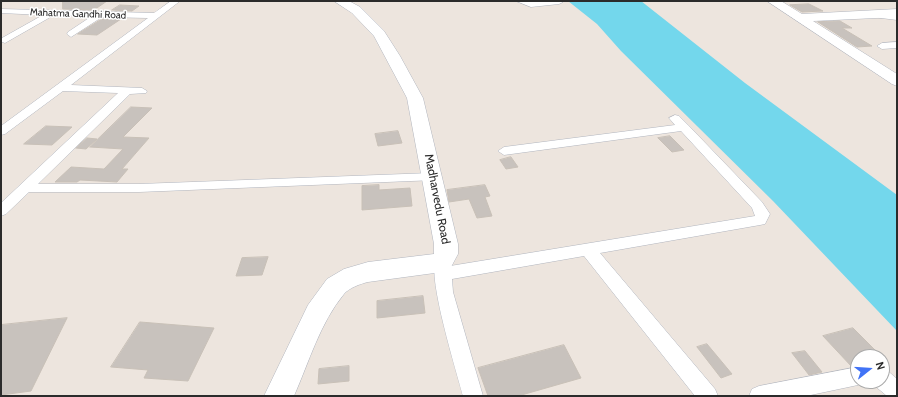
<!DOCTYPE html>
<style>
body{margin:0}
#map{position:relative;width:898px;height:397px;overflow:hidden;background:#ede5de;font-family:Cabin,sans-serif}
canvas{display:block}
.frame{position:absolute;inset:0;border:2px solid #2b2b2b;pointer-events:none}
.north{position:absolute;left:850px;top:349px;width:40px;height:40px;box-sizing:border-box;background:#fff;border:1px solid #aaa;border-radius:50%;rotate:73deg;font-size:11px;font-weight:700;line-height:16px;text-align:center;color:#2b2b2b}
.north::after{content:'';display:block;margin:auto;width:14px;height:18px;background:#4173f6;clip-path:polygon(50% 0,100% 100%,50% 72%,0 100%)}
</style>
<div id="map">
<canvas width="898" height="397"></canvas>
<div class="frame"></div>
<div class="north">N</div>
</div>
<script>
const ctx = document.querySelector('canvas').getContext('2d');
ctx.lineJoin = 'round';
function paint(path, color) {
  ctx.fillStyle = color;
  ctx.fill(path, 'evenodd');
}
function strokePath(path, color, width, dash) {
  ctx.strokeStyle = color;
  ctx.lineWidth = width;
  ctx.lineCap = dash ? 'butt' : 'round';
  ctx.setLineDash(dash || []);
  ctx.stroke(path);
}
function drawText(font, color, halo, rows, align = 'center') {
  ctx.font = font + ' Cabin,sans-serif';
  ctx.lineWidth = 3;
  ctx.setLineDash([]);
  ctx.textBaseline = 'middle';
  ctx.strokeStyle = halo;
  ctx.fillStyle = color;
  for (const [text, x, y, turn = 0] of rows) {
    ctx.save();
    ctx.translate(x, y);
    ctx.rotate((+turn || 0) * Math.PI / 180);
    ctx.textAlign = isNaN(turn) ? turn : align;
    if (halo) ctx.strokeText(text, 0, 0);
    ctx.fillText(text, 0, 0);
    ctx.restore();
  }
}
paint(new Path2D(`
 M 568,1 L 641,1 L 745,83 L 897,195 L 897,331 L 773,201 L 621,51 L 597,24 Z`), '#73d7ec');
const building = new Path2D(`
 M 63,1 L 107,1 L 94,10 L 63,9 Z
 M 809,4 L 823,11 L 802,12 L 790,5 Z
 M 120,5 L 139,6 L 132,11 L 112,10 Z
 M 102,19 L 121,19 L 97,35 L 78,34 Z
 M 840,21 L 852,28 L 842,28 L 872,46 L 857,47 L 818,22 Z
 M 131,107 L 152,108 L 123,137 L 149,138 L 122,169 L 128,169 L 117,182 L 80,180 L 77,182 L 55,182 L 71,167 L 104,169 L 123,149 L 90,147 Z
 M 46,126 L 72,127 L 52,145 L 24,144 Z
 M 398,131 L 402,143 L 378,146 L 375,134 Z
 M 670,136 L 684,150 L 672,152 L 658,138 Z
 M 87,138 L 97,139 L 86,149 L 76,148 Z
 M 511,157 L 518,167 L 506,169 L 500,160 Z
 M 379,185 L 379,190 L 410,188 L 412,206 L 362,210 L 362,186 Z
 M 485,185 L 490,196 L 485,197 L 492,216 L 477,218 L 469,199 L 449,202 L 447,190 Z
 M 268,257 L 262,275 L 236,276 L 242,258 Z
 M 423,296 L 425,313 L 377,318 L 377,301 Z
 M 67,318 L 31,391 L 1,395 L 1,325 Z
 M 140,322 L 214,328 L 188,381 L 144,378 L 148,370 L 111,367 Z
 M 853,328 L 882,357 L 858,357 L 858,366 L 852,367 L 823,336 Z
 M 707,344 L 732,374 L 721,378 L 697,347 Z
 M 564,345 L 581,378 L 518,396 L 488,396 L 478,368 Z
 M 805,351 L 822,372 L 809,375 L 792,353 Z
 M 349,366 L 349,381 L 318,384 L 319,369 Z`);
paint(building, '#c8c2bd');
strokePath(building, '#c8c0b7', 1);
const street = new Path2D(`
 M 171,1 L 180,1 L 71,85 L 142,88 L 147,91 L 146,93 L 130,94 L 38,184 L 139,184 L 431,173 L 436,174 L 438,177 L 436,180 L 139,192 L 29,192 L 6,214 L 1,216 L 1,203 L 118,93 L 63,91 L 5,134 L 1,135 L 1,126 L 148,18 L 102,17 L 71,37 L 67,34 L 68,32 L 92,16 L 54,15 L 5,43 L 2,42 L 2,38 L 43,15 L 1,13 L 1,9 L 154,13 Z
 M 516,1 L 563,2 L 559,4 L 531,7 Z
 M 870,13 L 897,14 L 897,20 L 873,17 L 869,15 Z
 M 897,42 L 897,48 L 882,49 L 877,46 L 882,43 Z
 M 675,115 L 679,116 L 688,125 L 762,202 L 770,214 L 765,224 L 760,225 L 600,253 L 715,389 L 718,396 L 695,396 L 584,256 L 452,279 L 453,292 L 483,396 L 463,396 C 457,373 427,277 436,260 L 442,258 L 448,260 L 450,266 L 755,216 L 752,208 L 681,131 L 504,155 L 498,151 L 504,147 L 675,125 L 669,118 Z
 M 858,367 L 858,381 L 866,381 L 858,385 L 806,396 L 749,396 L 752,389 L 759,386 Z
 M 882,370 L 889,372 L 897,379 L 897,396 L 887,396 L 875,386 L 873,381 L 882,381 Z`);
const secondary = new Path2D(`
 M 334,1 L 349,1 L 360,7 L 384,31 L 400,56 L 423,98 L 458,244 L 458,254 L 450,269 L 442,272 L 368,282 C 360,284 349,288 344,294 C 320,323 309,362 294,396 L 264,396 L 308,305 L 327,279 L 344,269 L 368,262 L 434,254 L 434,244 L 407,98 L 374,36 L 352,13 Z
 M 767,1 L 781,1 L 802,14 L 897,9 L 897,17 L 813,21 L 897,74 L 897,86 L 892,84 Z`);
strokePath(street, '#b1b5be', 1);
strokePath(secondary, '#b1b5be', 1);
paint(street, '#fff');
paint(secondary, '#fff');
drawText('10px', '#2b2b2b', '#fff', [
 ["Mahatma Gandhi Road",78,14,2]
]);
drawText('12px', '#2b2b2b', '#fff', [
 ["Madharvedu Road",437,199,79]
]);
</script>
